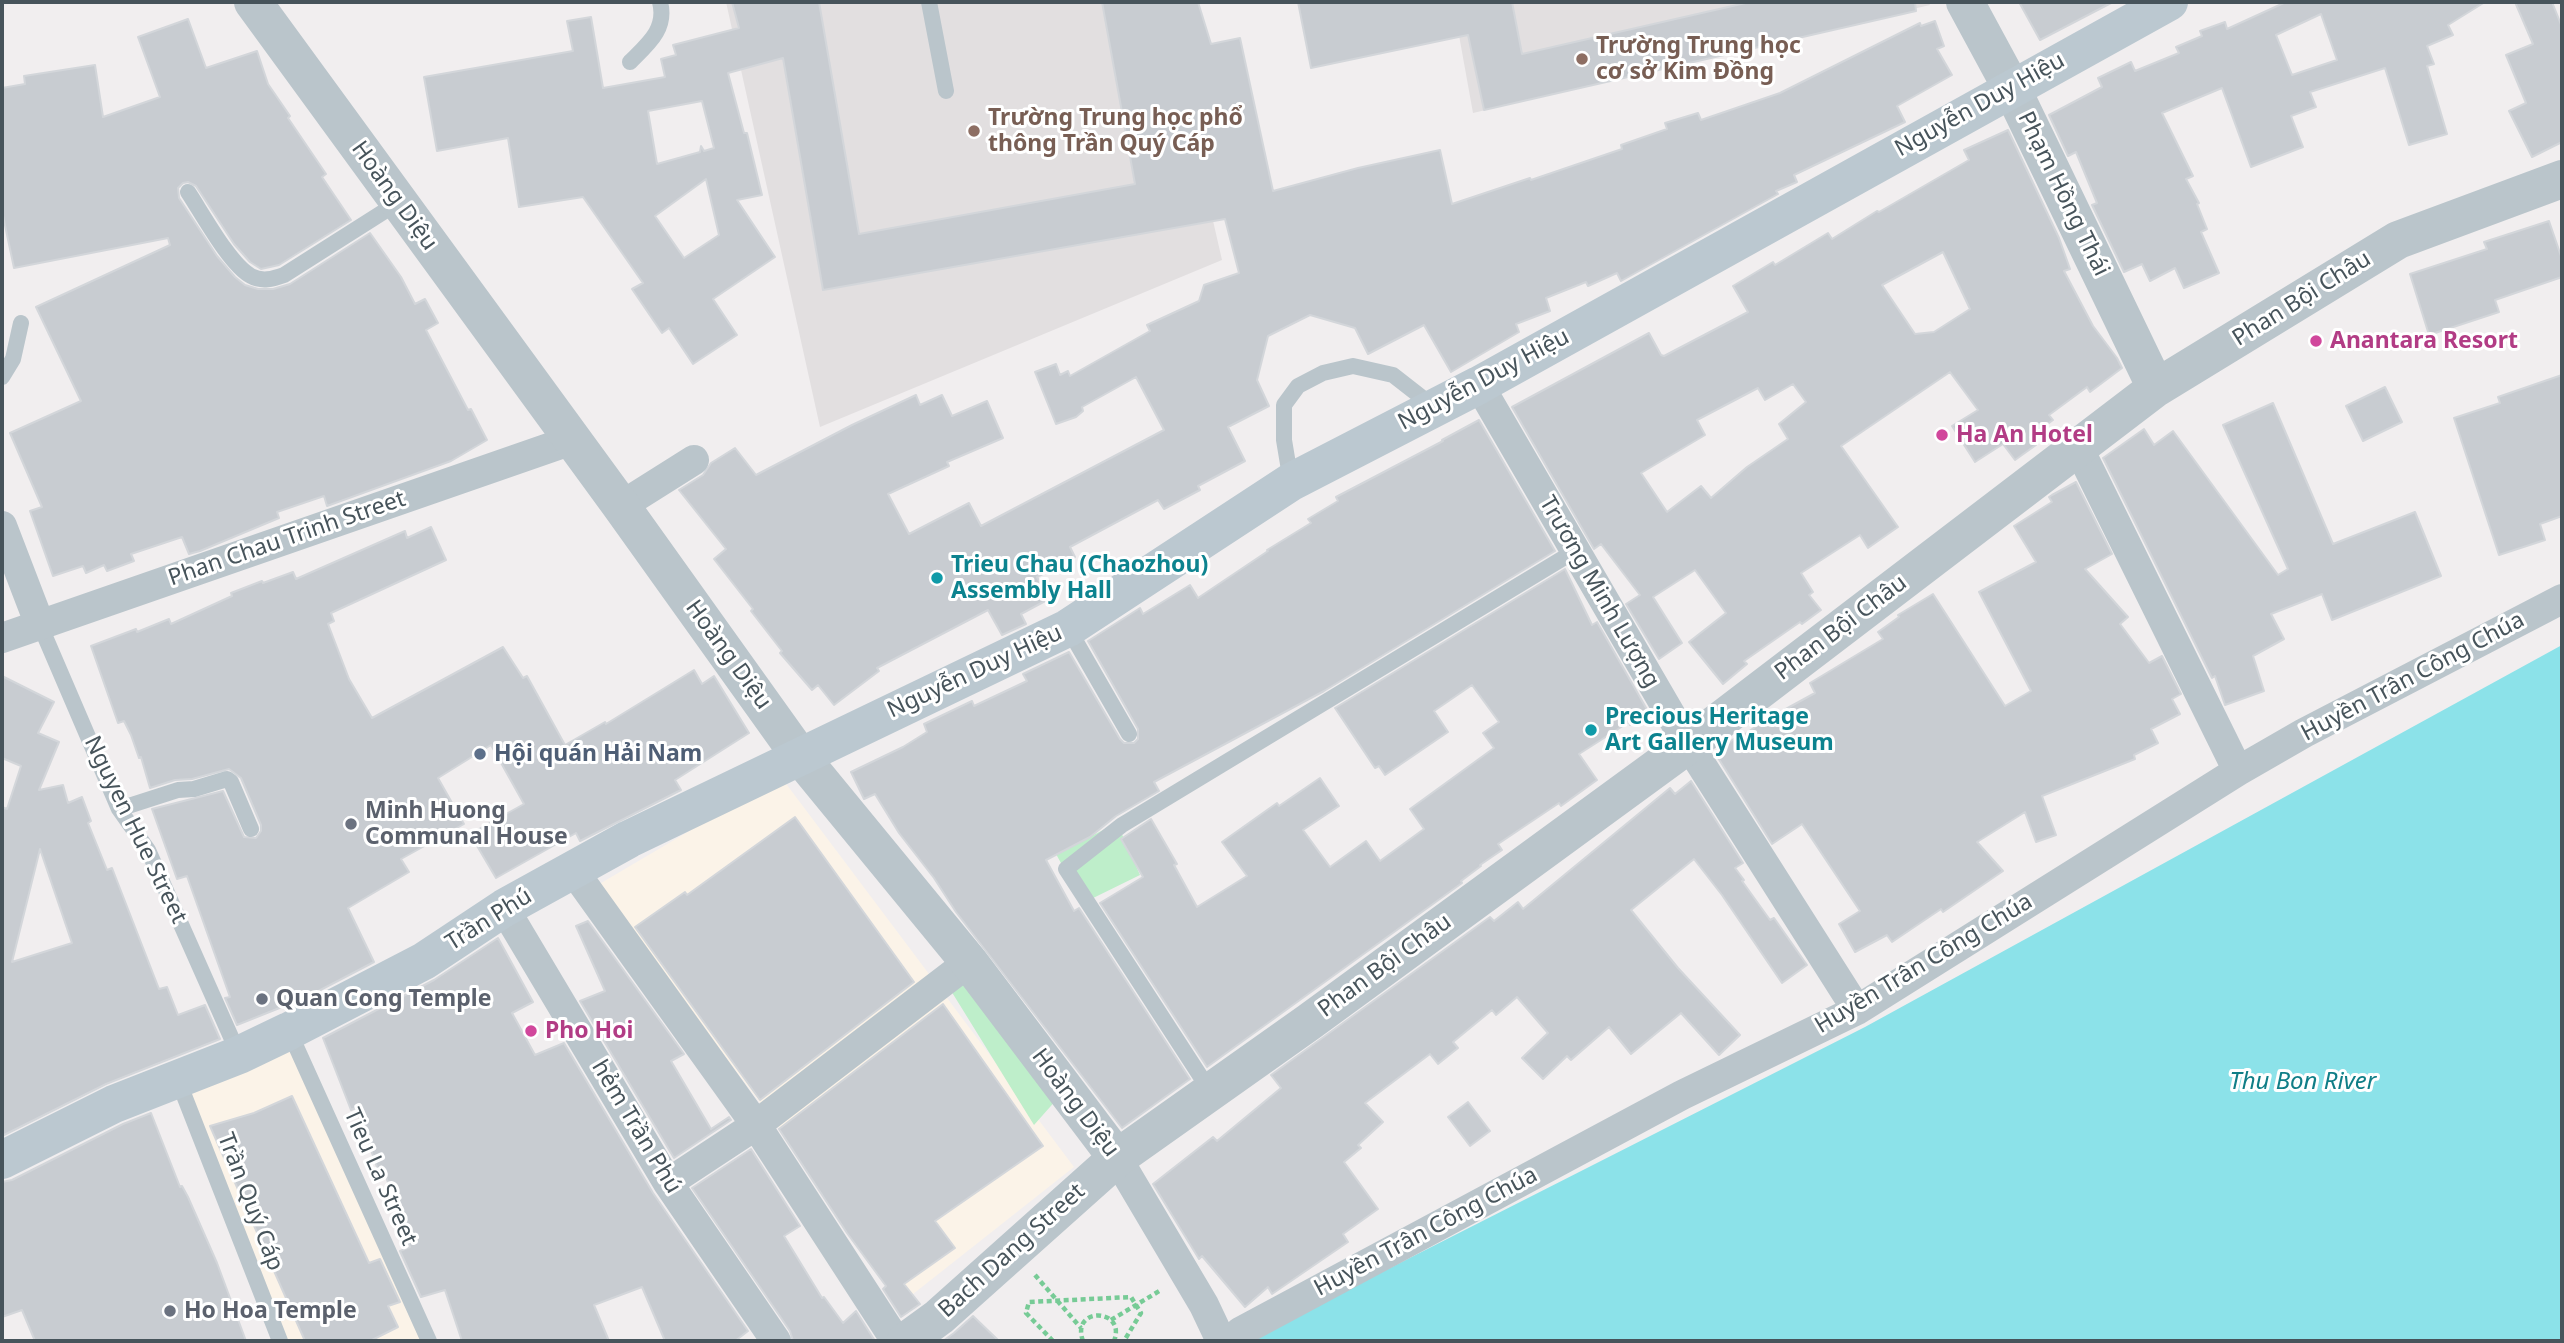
<!DOCTYPE html>
<meta charset="utf-8">
<style>
body{margin:0}
#map{position:relative;width:2564px;height:1343px;overflow:hidden;background:#f1eeef;font-family:"Noto Sans",sans-serif}
canvas{display:block}
.frame{position:absolute;inset:0;border:4px solid #47545b;pointer-events:none}
</style>
<div id="map">
<canvas width="2564" height="1343"></canvas>
<div class="frame"></div>
</div>
<script>
const ctx = document.querySelector('canvas').getContext('2d');
ctx.lineJoin = 'round';
function paint(path, color) {
  ctx.fillStyle = color;
  ctx.fill(path, 'evenodd');
}
function strokePath(path, color, width, dash) {
  ctx.strokeStyle = color;
  ctx.lineWidth = width;
  ctx.lineCap = dash ? 'butt' : 'round';
  ctx.setLineDash(dash || []);
  ctx.stroke(path);
}
function drawText(font, color, halo, rows, align = 'center') {
  ctx.font = font + ' "Noto Sans",sans-serif';
  ctx.lineWidth = 6;
  ctx.setLineDash([]);
  ctx.textBaseline = 'middle';
  ctx.strokeStyle = halo;
  ctx.fillStyle = color;
  for (const [text, x, y, turn = 0] of rows) {
    ctx.save();
    ctx.translate(x, y);
    ctx.rotate((+turn || 0) * Math.PI / 180);
    ctx.textAlign = isNaN(turn) ? turn : align;
    if (halo) ctx.strokeText(text, 0, 0);
    ctx.fillText(text, 0, 0);
    ctx.restore();
  }
}
paint(new Path2D(`
 M 781,777 L 1074,1167 L 908,1298 L 596,886 Z
 M 292,1047 L 429,1341 L 288,1341 L 186,1088 Z`), '#fbf3e8');
paint(new Path2D(`
 M 726,2 L 1163,2 L 1222,260 L 820,427 Z
 M 1453,2 L 1928,2 L 1930,5 L 1473,113 Z`), '#e2dfe0');
paint(new Path2D(`
 M 1117,823 L 1140,875 L 1083,903 L 1056,854 Z
 M 954,964 L 1058,1098 L 1034,1125 L 940,973 Z`), '#beeeca');
paint(new Path2D(`
 M 2562,645 L 2562,1341 L 1246,1341 L 1865,1027 Z`), '#8ce2e9');
const building = new Path2D(`
 M 732,2 L 819,2 L 859,234 L 1135,184 L 1102,2 L 1198,2 L 1211,44 L 1240,38 L 1273,191 L 1358,168 L 1440,150 L 1452,204 L 1530,178 L 1531,180 L 1622,149 L 1621,145 L 1667,129 L 1665,123 L 1698,113 L 1701,120 L 1780,93 L 1920,23 L 1921,26 L 1935,21 L 1944,46 L 1937,49 L 1952,75 L 1897,106 L 1905,122 L 1794,175 L 1797,182 L 1776,191 L 1778,194 L 1621,281 L 1617,273 L 1588,286 L 1586,282 L 1546,298 L 1550,311 L 1516,324 L 1519,332 L 1451,372 L 1424,325 L 1368,354 L 1355,328 L 1310,315 L 1268,336 L 1257,380 L 1269,406 L 1228,427 L 1245,461 L 1198,486 L 1200,490 L 1164,509 L 1158,500 L 1070,547 L 1075,557 L 1037,577 L 1049,599 L 1021,614 L 1026,624 L 1002,635 L 988,610 L 877,668 L 879,671 L 834,705 L 818,685 L 812,690 L 780,653 L 782,651 L 751,611 L 753,609 L 714,559 L 726,549 L 679,490 L 703,475 L 711,463 L 735,448 L 756,475 L 852,425 L 916,395 L 920,405 L 942,395 L 952,416 L 987,401 L 1003,438 L 947,462 L 949,466 L 888,494 L 909,534 L 969,503 L 981,526 L 1164,430 L 1136,377 L 1082,407 L 1083,411 L 1076,417 L 1056,424 L 1035,372 L 1056,364 L 1060,375 L 1068,371 L 1070,376 L 1150,331 L 1147,325 L 1199,301 L 1204,285 L 1239,273 L 1225,219 L 823,290 L 783,58 L 728,73 L 744,133 L 747,133 L 762,195 L 737,200 L 775,257 L 713,299 L 737,335 L 693,364 L 669,328 L 662,333 L 632,289 L 643,283 L 583,197 L 519,207 L 508,138 L 437,151 L 424,77 L 573,51 L 567,21 L 591,17 L 603,88 L 665,77 L 661,59 L 676,55 L 673,45 L 739,28 ZM 702,101 L 714,148 L 704,151 L 701,146 L 700,152 L 657,164 L 648,111 ZM 706,179 L 719,235 L 684,258 L 655,216 Z
 M 1298,2 L 1512,2 L 1522,54 L 1750,2 L 1915,2 L 1916,11 L 1484,110 L 1468,35 L 1311,68 Z
 M 2019,2 L 2113,2 L 2040,40 Z
 M 2286,2 L 2485,2 L 2448,25 L 2453,35 L 2427,46 L 2434,64 L 2427,66 L 2447,134 L 2409,145 L 2385,68 L 2310,92 L 2316,107 L 2291,116 L 2303,147 L 2251,167 L 2222,88 L 2162,113 L 2193,176 L 2186,179 L 2199,203 L 2197,204 L 2207,229 L 2201,232 L 2219,273 L 2184,288 L 2175,268 L 2150,281 L 2142,264 L 2124,272 L 2092,205 L 2097,203 L 2076,152 L 2068,156 L 2049,115 L 2102,87 L 2098,78 L 2131,62 L 2135,71 L 2179,53 L 2176,47 L 2202,36 L 2200,31 L 2225,22 L 2227,29 ZM 2321,14 L 2337,60 L 2292,75 L 2276,35 Z
 M 2515,2 L 2552,2 L 2562,27 L 2562,142 L 2532,157 L 2509,111 L 2526,103 L 2506,55 L 2533,44 Z
 M 188,19 L 206,68 L 257,51 L 268,84 L 290,116 L 288,118 L 326,174 L 322,177 L 351,220 L 279,265 L 261,269 L 250,262 L 234,244 L 196,186 L 188,182 L 183,183 L 178,188 L 179,198 L 217,256 L 235,277 L 245,285 L 258,289 L 273,289 L 290,284 L 370,233 L 401,277 L 415,304 L 425,299 L 438,323 L 426,330 L 468,410 L 471,409 L 487,440 L 451,461 L 327,506 L 324,496 L 277,512 L 279,518 L 200,551 L 189,554 L 182,537 L 131,554 L 134,561 L 107,571 L 104,565 L 86,573 L 83,566 L 53,576 L 30,511 L 42,507 L 10,433 L 81,401 L 36,307 L 170,245 L 168,238 L 14,268 L 2,211 L 2,88 L 25,84 L 24,76 L 95,65 L 103,117 L 160,97 L 138,37 Z
 M 2008,130 L 2059,238 L 2070,269 L 2064,271 L 2093,326 L 2117,358 L 2122,368 L 2090,392 L 2087,387 L 2049,415 L 2053,420 L 2030,437 L 2036,445 L 2015,460 L 2003,444 L 1975,462 L 1952,426 L 1978,410 L 1950,372 L 1841,446 L 1898,527 L 1868,548 L 1860,535 L 1801,573 L 1813,592 L 1809,595 L 1821,610 L 1802,624 L 1800,622 L 1744,661 L 1747,664 L 1723,684 L 1689,642 L 1726,613 L 1695,570 L 1653,597 L 1682,643 L 1659,659 L 1626,604 L 1640,595 L 1601,544 L 1594,549 L 1512,407 L 1649,333 L 1661,355 L 1664,356 L 1748,312 L 1733,286 L 1773,262 L 1775,265 L 1828,233 L 1832,239 L 1877,211 L 1879,212 L 1969,160 L 1964,150 ZM 1943,252 L 1970,309 L 1934,332 L 1915,334 L 1882,285 ZM 1793,384 L 1806,402 L 1779,424 L 1788,439 L 1747,467 L 1711,498 L 1701,486 L 1667,512 L 1641,473 L 1705,435 L 1697,420 L 1758,388 L 1765,400 Z
 M 2549,221 L 2562,259 L 2562,277 L 2495,300 L 2499,312 L 2429,335 L 2410,274 L 2487,249 L 2484,242 Z
 M 2562,375 L 2562,516 L 2540,524 L 2545,540 L 2499,555 L 2454,418 L 2500,403 L 2498,397 Z
 M 2385,387 L 2402,422 L 2363,441 L 2346,406 Z
 M 2273,403 L 2333,544 L 2415,512 L 2441,576 L 2332,620 L 2322,594 L 2271,614 L 2284,639 L 2253,656 L 2264,691 L 2225,705 L 2215,676 L 2212,678 L 2103,458 L 2144,429 L 2154,445 L 2173,431 L 2278,575 L 2288,569 L 2223,425 Z
 M 1479,420 L 1555,551 L 1324,691 L 1154,782 L 1159,791 L 1116,816 L 1090,837 L 1046,860 L 1074,911 L 1079,908 L 1190,1079 L 1122,1128 L 956,912 L 934,878 L 899,833 L 875,794 L 864,799 L 851,772 L 903,747 L 927,732 L 924,724 L 972,701 L 974,706 L 1027,681 L 1023,674 L 1069,652 L 1120,739 L 1124,743 L 1134,743 L 1138,739 L 1138,729 L 1088,641 L 1140,608 L 1143,614 L 1190,585 L 1198,598 L 1268,551 L 1267,550 L 1311,523 L 1308,519 L 1338,501 L 1336,497 L 1443,441 L 1442,440 Z
 M 2076,482 L 2112,554 L 2085,569 L 2128,617 L 2120,624 L 2149,663 L 2162,656 L 2181,694 L 2172,699 L 2180,714 L 2151,729 L 2158,743 L 2134,755 L 2135,759 L 2042,796 L 2056,835 L 2036,842 L 2025,812 L 1977,842 L 2003,871 L 1943,912 L 1941,909 L 1892,942 L 1887,935 L 1855,952 L 1839,924 L 1860,911 L 1802,824 L 1772,844 L 1715,753 L 1739,735 L 1741,737 L 1762,722 L 1815,693 L 1810,683 L 1883,639 L 1878,632 L 1899,617 L 1898,615 L 1933,594 L 2005,706 L 2031,691 L 1979,592 L 2036,562 L 2014,526 L 2052,502 L 2049,497 L 2052,495 Z
 M 431,527 L 446,560 L 331,613 L 334,621 L 328,624 L 349,679 L 372,718 L 503,647 L 523,678 L 527,676 L 565,745 L 605,722 L 606,724 L 694,670 L 702,684 L 714,676 L 749,733 L 675,780 L 681,790 L 580,841 L 576,833 L 496,878 L 470,834 L 524,804 L 491,745 L 438,778 L 464,824 L 401,859 L 409,872 L 348,908 L 374,962 L 307,997 L 237,1025 L 225,998 L 230,997 L 187,876 L 177,879 L 152,809 L 223,791 L 244,837 L 256,838 L 261,831 L 261,825 L 241,778 L 229,769 L 192,779 L 175,780 L 150,788 L 141,757 L 139,758 L 131,735 L 124,721 L 118,723 L 91,646 L 136,629 L 137,632 L 169,619 L 171,624 L 232,596 L 231,593 L 262,581 L 263,583 L 293,572 L 296,579 L 405,531 L 407,538 Z
 M 1565,569 L 1592,625 L 1597,622 L 1649,713 L 1630,725 L 1629,722 L 1579,754 L 1597,780 L 1561,806 L 1559,803 L 1498,844 L 1502,850 L 1480,865 L 1481,866 L 1461,881 L 1462,883 L 1207,1067 L 1100,903 L 1143,877 L 1121,839 L 1151,819 L 1177,864 L 1174,865 L 1197,907 L 1247,876 L 1222,842 L 1277,803 L 1279,806 L 1320,778 L 1339,806 L 1303,830 L 1330,867 L 1366,841 L 1380,861 L 1424,829 L 1410,809 L 1494,748 L 1483,733 L 1499,722 L 1472,685 L 1434,711 L 1448,732 L 1385,775 L 1379,766 L 1375,768 L 1335,708 Z
 M 2,676 L 54,702 L 38,733 L 59,742 L 39,790 L 63,785 L 68,803 L 82,797 L 91,821 L 88,823 L 107,870 L 112,868 L 159,989 L 167,987 L 178,1015 L 205,1005 L 220,1039 L 106,1084 L 2,1136 L 2,807 L 7,809 L 21,766 L 2,758 ZM 40,849 L 72,943 L 12,962 Z
 M 1691,781 L 1743,863 L 1735,868 L 1744,880 L 1742,881 L 1770,920 L 1774,918 L 1807,965 L 1782,983 L 1722,895 L 1694,859 L 1631,910 L 1678,968 L 1740,1035 L 1719,1055 L 1681,1013 L 1631,1054 L 1609,1027 L 1571,1060 L 1567,1056 L 1543,1079 L 1522,1058 L 1548,1033 L 1517,997 L 1496,1015 L 1492,1010 L 1453,1042 L 1458,1048 L 1438,1064 L 1430,1054 L 1365,1103 L 1383,1122 L 1358,1145 L 1361,1148 L 1344,1162 L 1378,1209 L 1343,1234 L 1348,1242 L 1272,1294 L 1268,1287 L 1245,1307 L 1202,1256 L 1199,1259 L 1153,1184 L 1213,1137 L 1217,1141 L 1281,1088 L 1271,1075 L 1490,917 L 1494,921 L 1518,902 L 1523,909 L 1670,788 L 1675,794 Z
 M 795,817 L 914,982 L 760,1100 L 635,927 L 685,892 L 687,895 Z
 M 588,921 L 684,1054 L 671,1061 L 711,1129 L 729,1117 L 731,1120 L 674,1158 L 580,1001 L 605,991 L 576,926 Z
 M 498,938 L 533,1002 L 512,1013 L 535,1055 L 564,1043 L 653,1193 L 748,1331 L 735,1341 L 665,1341 L 642,1287 L 594,1305 L 609,1341 L 462,1341 L 445,1290 L 421,1297 L 400,1251 L 410,1247 L 383,1168 L 378,1170 L 356,1108 L 351,1110 L 323,1038 L 434,980 Z
 M 943,1004 L 1043,1146 L 935,1221 L 955,1248 L 904,1284 L 920,1304 L 901,1317 L 883,1289 L 886,1286 L 847,1233 L 779,1129 Z
 M 292,1096 L 369,1263 L 380,1259 L 400,1302 L 388,1306 L 398,1327 L 370,1341 L 305,1341 L 210,1126 L 254,1113 Z
 M 1468,1102 L 1490,1131 L 1470,1146 L 1448,1117 Z
 M 151,1113 L 180,1187 L 182,1186 L 188,1197 L 217,1263 L 246,1341 L 35,1341 L 22,1310 L 2,1317 L 2,1182 L 12,1180 L 123,1124 Z
 M 751,1149 L 800,1226 L 784,1236 L 822,1298 L 824,1297 L 843,1323 L 856,1311 L 875,1341 L 793,1341 L 790,1331 L 692,1188 Z
 M 973,1316 L 999,1341 L 943,1341 L 954,1333 Z`);
paint(building, '#c8ccd1');
strokePath(building, '#d3d6da', 2);
strokePath(new Path2D(`
 M 1035,1275 L 1081,1328
 M 1111,1320 L 1161,1290
 M 1053,1341 L 1026,1313 L 1029,1302 L 1131,1297 L 1141,1313 L 1124,1341
 M 1083,1341 C 1070,1306 1127,1308 1114,1341`), '#77cb96', 4.5, [5, 3.5]);
strokePath(new Path2D(`
 M 929,2 L 946,91
 M 630,62 C 648,44 667,29 660,2
 M 188,192 C 202,213 230,265 251,276 C 262,282 273,279 284,275 L 399,202
 M 2,377 L 13,359 L 21,323
 M 1291,482 L 1284,440 L 1284,405 L 1298,386 L 1323,373 L 1353,366 L 1393,375 L 1434,407
 M 40,625 L 119,809 L 148,850 L 239,1055
 M 1068,628 L 1129,734
 M 119,809 L 178,790 L 194,789 L 227,779 L 231,782 L 251,829
 M 289,1031 L 429,1341
 M 178,1080 L 280,1341
 M 1210,1091 L 1066,869 L 1122,825 L 1575,551`), '#bac5cb', 16);
strokePath(new Path2D(`
 M 1479,385 L 1683,736 L 1857,1010
 M 2078,447 L 2238,771
 M 621,506 L 694,460
 M 2,526 L 40,625
 M 2,638 L 572,440
 M 573,870 L 756,1125 L 969,962
 M 504,908 L 668,1183 L 776,1341
 M 1117,1158 L 1204,1305 L 1221,1341
 M 668,1183 L 756,1125 L 896,1341
 M 1240,1332 L 1682,1095 L 1857,1010 L 2238,771 L 2304,733 L 2562,599`), '#bac5cb', 30);
strokePath(new Path2D(`
 M 253,2 L 621,506 L 799,755 L 969,962 L 1117,1158
 M 1965,2 L 2011,87 L 2156,388
 M 906,1341 L 939,1317 L 1117,1158 L 1309,1022 L 1688,745 L 2156,388 L 2398,240 L 2562,179`), '#bac5cb', 38);
strokePath(new Path2D(`
 M 2,1160 L 114,1104 L 239,1055 L 289,1031 L 424,961 L 504,908 L 629,839 L 1068,628 L 1291,482 L 1479,385 L 2169,2`), '#bbc8d0', 38);
for (const [x, y, r, color] of [
 [1582,59,7,"#8d6e63"],
 [974,131,7,"#8d6e63"],
 [2316,341,7,"#d1479c"],
 [1942,435,7,"#d1479c"],
 [937,578,7,"#0f9aa8"],
 [1591,730,7,"#0f9aa8"],
 [480,754,7,"#5c6f8a"],
 [351,824,7,"#6b7280"],
 [262,999,7,"#6b7280"],
 [531,1031,7,"#d1479c"],
 [170,1311,7,"#6b7280"]
]) {
  const dot = new Path2D();
  dot.arc(x, y, r, 0, 2 * Math.PI);
  ctx.fillStyle = color;
  ctx.fill(dot);
  strokePath(dot, '#fff', 2.5);
}
drawText('bold 23px', '#785e54', '#fff', [
 ["Trường Trung học",1596,46],
 ["cơ sở Kim Đồng",1596,72],
 ["Trường Trung học phổ",988,118],
 ["thông Trần Quý Cáp",988,144]
], 'left');
drawText('23px', '#47545b', '#fff', [
 ["Nguyễn Duy Hiệu",1980,105,-29],
 ["Phạm Hồng Thái",2063,194,64],
 ["Hoàng Diệu",394,196,54],
 ["Phan Bội Châu",2302,299,-32],
 ["Nguyễn Duy Hiệu",1484,380,-28],
 ["Phan Chau Trinh Street",287,539,-19],
 ["Trương Minh Lượng",1599,592,60],
 ["Phan Bội Châu",1841,628,-37],
 ["Hoàng Diệu",728,655,54],
 ["Nguyễn Duy Hiệu",975,672,-25],
 ["Huyền Trân Công Chúa",2413,677,-28],
 ["Nguyen Hue Street",135,830,64],
 ["Trần Phú",489,920,-32],
 ["Huyền Trân Công Chúa",1924,964,-31],
 ["Phan Bội Châu",1385,966,-36],
 ["Hoàng Diệu",1075,1103,53],
 ["hẻm Trần Phú",636,1127,59],
 ["Tieu La Street",380,1177,66],
 ["Trần Quý Cáp",250,1202,69],
 ["Huyền Trân Công Chúa",1426,1232,-28],
 ["Bach Dang Street",1012,1251,-42]
]);
drawText('bold 23px', '#b23c85', '#fff', [
 ["Anantara Resort",2330,341],
 ["Ha An Hotel",1956,435],
 ["Pho Hoi",545,1031]
], 'left');
drawText('bold 23px', '#0d838f', '#fff', [
 ["Trieu Chau (Chaozhou)",951,565],
 ["Assembly Hall",951,591],
 ["Precious Heritage",1605,717],
 ["Art Gallery Museum",1605,743]
], 'left');
drawText('bold 23px', '#4e5e75', '#fff', [
 ["Hội quán Hải Nam",494,754]
], 'left');
drawText('bold 23px', '#5b616d', '#fff', [
 ["Minh Huong",365,811],
 ["Communal House",365,837],
 ["Quan Cong Temple",276,999],
 ["Ho Hoa Temple",184,1311]
], 'left');
drawText('italic 24px', '#107e87', '#fff', [
 ["Thu Bon River",2303,1082]
]);
</script>
